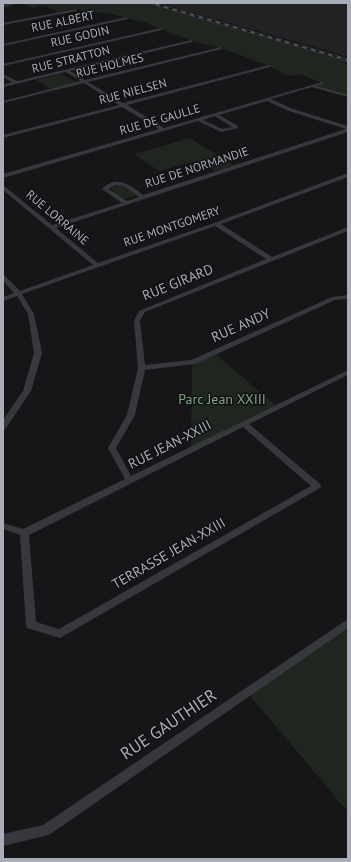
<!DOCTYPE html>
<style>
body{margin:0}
#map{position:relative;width:351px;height:862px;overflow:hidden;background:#161618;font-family:"PT Sans",sans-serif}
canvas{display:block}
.frame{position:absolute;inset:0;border:4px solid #a8adb8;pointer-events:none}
</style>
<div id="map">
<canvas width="351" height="862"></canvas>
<div class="frame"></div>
</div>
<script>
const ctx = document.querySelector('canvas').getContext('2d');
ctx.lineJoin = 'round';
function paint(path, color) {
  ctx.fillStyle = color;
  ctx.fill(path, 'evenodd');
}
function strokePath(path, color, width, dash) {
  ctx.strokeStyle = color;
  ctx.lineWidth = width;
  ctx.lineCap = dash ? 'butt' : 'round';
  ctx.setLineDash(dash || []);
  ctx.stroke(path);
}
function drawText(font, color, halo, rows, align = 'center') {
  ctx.font = font + ' "PT Sans",sans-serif';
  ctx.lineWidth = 3;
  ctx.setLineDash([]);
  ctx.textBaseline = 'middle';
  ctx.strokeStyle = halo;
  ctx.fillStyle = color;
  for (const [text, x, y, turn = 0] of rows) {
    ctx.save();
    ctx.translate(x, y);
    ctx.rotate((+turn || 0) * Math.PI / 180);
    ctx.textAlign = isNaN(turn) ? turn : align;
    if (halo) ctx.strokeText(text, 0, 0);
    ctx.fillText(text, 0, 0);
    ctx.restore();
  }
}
paint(new Path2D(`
 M 158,3 L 348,3 L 348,57 L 297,42 Z`), '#222225');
paint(new Path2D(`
 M 23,3 L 148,3 L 348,61 L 348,96 L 313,85 L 321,83 L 300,74 L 289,76 L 269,66 L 221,48 L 191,41 L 146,23 L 111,14 L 73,9 L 58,12 L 44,5 L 32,8 Z
 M 61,74 L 77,82 L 50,89 L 36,80 Z
 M 190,138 L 233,165 L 215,171 L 197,161 L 159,171 L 134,154 Z
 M 117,185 L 124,186 L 134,193 L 134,196 C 125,201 119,196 111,191 L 112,188 Z
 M 213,352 L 278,407 L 191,451 L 192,362 Z
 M 348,623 L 348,812 L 247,692 Z`), '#1e261f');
paint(new Path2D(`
 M 12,3 L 19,3 L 3,7 L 3,5 Z
 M 76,9 L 77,11 L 3,25 L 3,23 Z
 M 127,17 L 128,19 L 3,46 L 3,44 Z
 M 161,28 L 162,30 L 3,66 L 3,64 Z
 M 191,40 L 192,42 L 70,71 L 85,80 L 221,47 L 222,49 L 88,82 L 123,103 L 269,65 L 271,66 L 270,67 L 127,105 L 164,128 L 322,82 L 324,83 L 317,86 L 348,95 L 348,97 L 312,87 L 271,99 L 293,109 L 348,126 L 348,132 L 56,228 L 98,263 L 214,223 L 348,173 L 348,177 L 221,224 L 272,257 L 348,227 L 348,231 L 145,312 L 140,321 L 145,365 L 191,360 L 332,297 L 348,295 L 348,299 L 335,300 L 195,364 L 145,370 L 135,415 L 116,448 L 131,476 L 348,370 L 348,375 L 249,424 L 320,484 L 321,486 L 320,488 L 60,638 L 27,628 L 26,625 L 20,535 L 3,529 L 3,523 L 23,529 L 125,479 L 108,448 L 127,415 L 138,368 L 134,321 L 139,311 L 266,259 L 215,226 L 22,294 L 34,314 L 42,353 L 31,391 L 6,428 L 3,429 L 3,420 L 23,391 L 34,353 L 28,314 L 17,296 L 3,301 L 3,297 L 14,293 L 3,281 L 3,275 L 5,276 L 20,291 L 93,265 L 3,190 L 3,185 L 52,225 L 122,203 L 102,189 C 116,174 131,185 143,195 L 346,129 L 289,111 L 267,101 L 219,115 L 238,126 L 238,128 L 221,132 L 198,121 L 3,178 L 3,174 L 159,129 L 122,107 L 3,138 L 3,135 L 119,105 L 84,83 L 3,103 L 3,101 L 81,81 L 66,72 L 3,87 L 3,85 L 12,82 L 3,77 L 3,74 L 17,81 ZM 215,116 L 232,127 L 222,129 L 203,120 ZM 116,185 L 124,186 L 139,197 L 127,201 L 108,189 ZM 243,427 L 311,486 L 59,629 L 36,622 L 29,535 Z
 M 348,619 L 348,628 L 49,835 L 3,846 L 3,834 L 43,825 Z`), '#37383d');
const rail = new Path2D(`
 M 151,3 L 348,60`);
strokePath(rail, '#4a4c52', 2.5);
strokePath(rail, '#111113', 1.5, [4.5]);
drawText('12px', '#a8adb8', '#111113', [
 ["RUE ALBERT",63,22,-12],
 ["RUE GODIN",80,37,-13],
 ["RUE STRATTON",71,60,-14],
 ["RUE HOLMES",110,66,-14],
 ["RUE NIELSEN",133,92,-15],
 ["RUE DE GAULLE",160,120,-16],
 ["RUE DE NORMANDIE",197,168,-18],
 ["RUE LORRAINE",57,218,40],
 ["RUE MONTGOMERY",172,227,-19]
]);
drawText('14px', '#a8adb8', '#111113', [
 ["RUE GIRARD",178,283,-22],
 ["RUE ANDY",241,326,-24],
 ["RUE JEAN-XXIII",170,445,-27],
 ["TERRASSE JEAN-XXIII",169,554,-30]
]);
drawText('14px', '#7fa381', '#111113', [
 ["Parc Jean XXIII",222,400]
]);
drawText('17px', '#a8adb8', '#111113', [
 ["RUE GAUTHIER",169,725,-34]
]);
</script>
